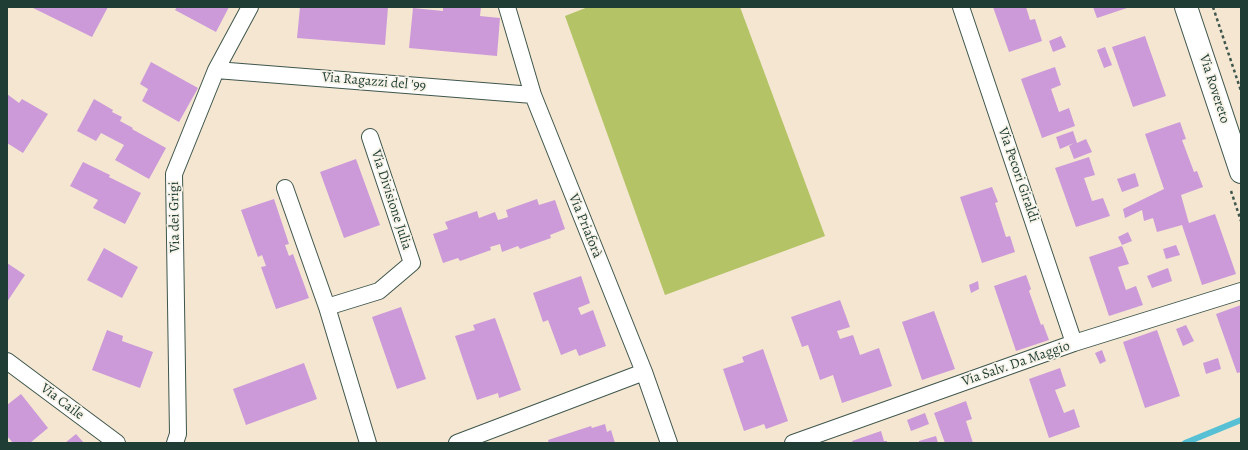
<!DOCTYPE html>
<meta charset="utf-8">
<style>
body{margin:0}
#map{position:relative;width:1248px;height:450px;overflow:hidden;background:#f4e6d1;font-family:Alegreya,serif}
canvas{display:block}
.frame{position:absolute;inset:0;border:8px solid #1f3d34;pointer-events:none}
</style>
<div id="map">
<canvas width="1248" height="450"></canvas>
<div class="frame"></div>
</div>
<script>
const ctx = document.querySelector('canvas').getContext('2d');
ctx.lineJoin = 'round';
function paint(path, color) {
  ctx.fillStyle = color;
  ctx.fill(path, 'evenodd');
}
function strokePath(path, color, width, dash) {
  ctx.strokeStyle = color;
  ctx.lineWidth = width;
  ctx.lineCap = dash ? 'butt' : 'round';
  ctx.setLineDash(dash || []);
  ctx.stroke(path);
}
function drawText(font, color, halo, rows, align = 'center') {
  ctx.font = font + ' Alegreya,serif';
  ctx.lineWidth = 3.5;
  ctx.setLineDash([]);
  ctx.textBaseline = 'middle';
  ctx.strokeStyle = halo;
  ctx.fillStyle = color;
  for (const [text, x, y, turn = 0] of rows) {
    ctx.save();
    ctx.translate(x, y);
    ctx.rotate((+turn || 0) * Math.PI / 180);
    ctx.textAlign = isNaN(turn) ? turn : align;
    if (halo) ctx.strokeText(text, 0, 0);
    ctx.fillText(text, 0, 0);
    ctx.restore();
  }
}
paint(new Path2D(`
 M 588,7 L 740,7 L 825,236 L 665,295 L 565,16 Z`), '#b4c365');
strokePath(new Path2D(`
 M 1185,443 L 1241,420`), '#57c0d4', 6);
paint(new Path2D(`
 M 31,7 L 108,7 L 92,37 Z
 M 177,7 L 229,7 L 216,32 L 175,10 Z
 M 300,7 L 388,7 L 385,45 L 297,38 Z
 M 443,7 L 481,7 L 480,16 L 500,18 L 497,56 L 409,48 L 413,8 L 443,11 Z
 M 993,7 L 1026,7 L 1030,20 L 1035,19 L 1042,41 L 1009,52 Z
 M 1093,7 L 1130,7 L 1097,18 Z
 M 1061,36 L 1066,47 L 1053,52 L 1049,41 Z
 M 1145,36 L 1166,96 L 1133,107 L 1112,47 Z
 M 1105,47 L 1112,65 L 1104,68 L 1097,50 Z
 M 151,62 L 198,88 L 179,122 L 142,101 L 148,89 L 140,84 Z
 M 1055,67 L 1061,85 L 1051,89 L 1059,112 L 1069,108 L 1075,126 L 1042,138 L 1021,79 Z
 M 7,94 L 19,103 L 22,99 L 48,114 L 23,153 L 7,143 Z
 M 94,99 L 113,110 L 112,112 L 122,117 L 120,121 L 133,128 L 132,129 L 166,148 L 149,179 L 115,160 L 124,145 L 101,133 L 96,141 L 77,131 Z
 M 1180,122 L 1186,139 L 1182,140 L 1194,172 L 1197,171 L 1203,187 L 1181,195 L 1188,220 L 1189,223 L 1215,214 L 1236,274 L 1202,285 L 1182,225 L 1157,232 L 1153,218 L 1144,221 L 1142,210 L 1125,218 L 1123,209 L 1164,189 L 1145,134 Z
 M 1073,131 L 1077,143 L 1086,139 L 1092,152 L 1074,159 L 1069,146 L 1074,143 L 1060,149 L 1056,137 Z
 M 1089,157 L 1095,175 L 1084,178 L 1092,201 L 1103,198 L 1110,216 L 1076,227 L 1055,168 Z
 M 356,159 L 380,225 L 344,238 L 320,172 Z
 M 83,162 L 110,175 L 109,177 L 141,193 L 125,224 L 93,208 L 98,200 L 70,186 Z
 M 1135,173 L 1139,186 L 1122,192 L 1117,179 Z
 M 992,187 L 998,202 L 995,203 L 1006,237 L 1010,236 L 1015,252 L 982,263 L 960,197 Z
 M 274,199 L 289,244 L 285,245 L 289,256 L 293,254 L 309,298 L 276,309 L 261,267 L 266,266 L 262,255 L 258,257 L 241,210 Z
 M 537,199 L 539,205 L 555,200 L 565,229 L 550,235 L 551,238 L 520,249 L 518,246 L 502,252 L 500,244 L 490,247 L 491,250 L 460,261 L 458,258 L 443,263 L 433,234 L 448,229 L 445,222 L 477,211 L 479,218 L 495,212 L 498,220 L 508,217 L 506,210 Z
 M 1128,232 L 1132,241 L 1122,245 L 1118,237 Z
 M 1176,245 L 1180,255 L 1166,259 L 1163,249 Z
 M 1122,246 L 1129,264 L 1118,267 L 1126,290 L 1136,286 L 1143,305 L 1109,316 L 1089,257 Z
 M 104,248 L 138,267 L 122,298 L 87,280 Z
 M 7,263 L 25,275 L 7,302 Z
 M 1168,268 L 1172,281 L 1152,288 L 1147,276 Z
 M 1026,275 L 1031,289 L 1029,291 L 1041,325 L 1043,324 L 1049,340 L 1016,351 L 994,286 Z
 M 581,276 L 590,303 L 578,308 L 581,315 L 593,310 L 606,346 L 579,356 L 576,349 L 561,355 L 548,320 L 543,322 L 533,293 Z
 M 978,281 L 979,289 L 971,293 L 969,285 Z
 M 840,300 L 850,327 L 837,331 L 840,339 L 853,335 L 860,355 L 879,348 L 892,386 L 842,403 L 833,375 L 820,380 L 808,345 L 802,347 L 791,317 Z
 M 1241,305 L 1241,372 L 1237,373 L 1216,314 Z
 M 401,307 L 426,379 L 397,389 L 372,317 Z
 M 934,311 L 955,369 L 922,380 L 902,322 Z
 M 495,318 L 521,390 L 499,398 L 498,393 L 477,400 L 455,336 L 475,330 L 473,325 Z
 M 1186,325 L 1194,341 L 1183,346 L 1176,329 Z
 M 107,330 L 123,336 L 122,341 L 153,352 L 140,388 L 92,370 Z
 M 1157,330 L 1180,396 L 1145,408 L 1123,342 Z
 M 763,349 L 788,421 L 766,429 L 764,424 L 744,431 L 723,369 L 744,362 L 742,357 Z
 M 1102,350 L 1106,361 L 1100,364 L 1095,353 Z
 M 1218,358 L 1221,369 L 1206,374 L 1203,363 Z
 M 304,363 L 317,399 L 246,425 L 233,389 Z
 M 1060,368 L 1066,386 L 1055,390 L 1064,413 L 1074,409 L 1080,427 L 1049,438 L 1029,379 Z
 M 21,394 L 48,428 L 30,443 L 13,443 L 7,436 L 7,405 Z
 M 966,401 L 972,419 L 966,421 L 973,443 L 945,443 L 934,413 Z
 M 925,413 L 929,424 L 911,431 L 907,420 Z
 M 605,424 L 607,432 L 611,430 L 615,443 L 549,443 L 548,440 L 591,426 L 592,428 Z
 M 881,431 L 884,441 L 887,441 L 887,443 L 853,443 L 852,441 Z
 M 76,434 L 84,443 L 65,443 Z
 M 936,436 L 938,443 L 919,443 L 919,441 Z`), '#cc9ad9');
const minor = new Path2D(`
 M 507,7 L 533,95 L 644,372 L 669,443
 M 961,7 L 1074,343
 M 216,70 L 533,95
 M 285,188 L 327,307 L 368,443
 M 327,307 L 379,291 L 412,263 L 370,137
 M 7,361 L 117,443
 M 175,443 L 178,434 L 174,174 L 216,70 L 250,7
 M 457,443 L 644,372
 M 793,443 L 1074,343 L 1241,291`);
const primary = new Path2D(`
 M 1186,7 L 1241,172`);
strokePath(minor, '#3f564c', 18);
strokePath(primary, '#3f564c', 24);
strokePath(new Path2D(`
 M 1213,7 L 1241,91
 M 1231,191 L 1241,221`), '#3f564c', 2.5, [3, 3]);
strokePath(minor, '#fff', 16);
strokePath(primary, '#fff', 22);
drawText('14px', '#1f3d34', '#f7f3e8', [
 ["Via Ragazzi del '99",374,82,5],
 ["Via Rovereto",1214,89,72],
 ["Via Pecori Giraldi",1018,175,71],
 ["Via Divisione Julia",391,200,72],
 ["Via dei Grigi",175,217,-91],
 ["Via Priaforà",585,226,68],
 ["Via Salv. Da Maggio",1016,364,-19],
 ["Via Caile",62,402,37]
]);
</script>
